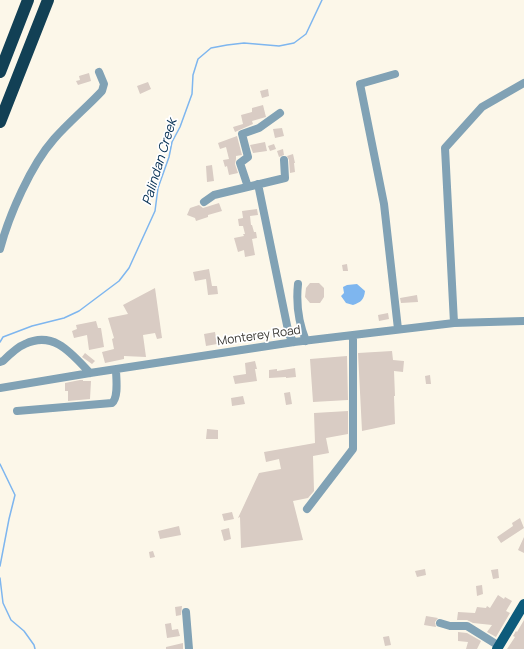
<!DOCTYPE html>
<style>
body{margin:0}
canvas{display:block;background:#fcf7e9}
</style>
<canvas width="524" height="649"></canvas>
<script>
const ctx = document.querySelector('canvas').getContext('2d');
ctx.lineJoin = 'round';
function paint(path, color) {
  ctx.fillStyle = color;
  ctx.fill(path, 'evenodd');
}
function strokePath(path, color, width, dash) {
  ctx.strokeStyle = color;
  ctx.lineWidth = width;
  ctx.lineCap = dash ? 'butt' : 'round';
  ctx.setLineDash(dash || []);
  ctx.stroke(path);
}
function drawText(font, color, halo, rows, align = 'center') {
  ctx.font = font + ' Manrope,sans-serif';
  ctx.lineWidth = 3.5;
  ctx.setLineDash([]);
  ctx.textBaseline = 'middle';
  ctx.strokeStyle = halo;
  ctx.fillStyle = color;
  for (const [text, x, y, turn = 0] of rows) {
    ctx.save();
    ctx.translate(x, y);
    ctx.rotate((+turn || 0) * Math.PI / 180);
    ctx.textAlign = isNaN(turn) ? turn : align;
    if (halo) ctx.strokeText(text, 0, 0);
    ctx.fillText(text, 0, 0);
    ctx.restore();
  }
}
paint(new Path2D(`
 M 357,284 L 365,291 C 364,300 361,302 353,305 L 346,303 L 341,296 L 344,293 L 343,287 L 347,285 Z`), '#7eb6ef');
strokePath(new Path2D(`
 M 0,342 L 3,337 L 32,326 L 64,318 L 79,311 L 119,281 L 129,268 L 155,211 L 158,188 L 169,157 L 172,142 L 180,127 L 192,94 L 193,75 L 198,59 L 211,48 L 227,45 L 244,43 L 279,46 L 294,43 L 306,34 L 322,0
 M 0,464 L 15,495 L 9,519 L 0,566
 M 0,578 L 3,603 L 11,620 L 24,631 L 34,645 L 35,649`), '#7eb6ef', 1.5);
paint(new Path2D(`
 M 89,73 L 91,81 L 78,85 L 76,81 L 80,80 L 79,76 Z
 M 148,82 L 151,89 L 140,94 L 137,86 Z
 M 268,89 L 269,96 L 262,98 L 260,91 Z
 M 263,105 L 266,117 L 252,121 L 253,124 L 235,132 L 233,127 L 243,124 L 241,115 L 252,112 L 252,108 Z
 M 282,128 L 284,136 L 275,138 L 273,129 Z
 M 237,136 L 242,155 L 236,156 L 236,159 L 235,164 L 238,173 L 229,175 L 227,166 L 225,167 L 223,160 L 229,159 L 226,147 L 220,149 L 218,143 Z
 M 265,142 L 267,151 L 253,153 L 250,145 Z
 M 274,144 L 276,149 L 270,151 L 268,146 Z
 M 283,149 L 284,155 L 279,157 L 277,151 Z
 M 293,154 L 295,163 L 294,163 L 295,172 L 290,173 L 289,160 L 287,156 Z
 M 212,165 L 214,181 L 207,182 L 206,166 Z
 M 219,203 L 222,211 L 208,215 L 208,217 L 196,221 L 195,218 L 187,215 L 190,208 L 199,205 L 203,208 Z
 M 257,209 L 258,215 L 250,216 L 251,225 L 252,225 L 254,232 L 256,232 L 257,238 L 252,239 L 255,255 L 245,257 L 244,250 L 238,252 L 234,238 L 244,236 L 243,234 L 245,234 L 243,226 L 239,226 L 238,219 L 243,218 L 242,211 Z
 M 347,264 L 348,271 L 343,271 L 342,265 Z
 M 209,269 L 212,286 L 217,286 L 218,294 L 208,295 L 206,279 L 195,281 L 193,272 Z
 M 310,283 L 319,283 L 324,288 L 324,297 L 320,303 L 310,303 L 305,297 L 306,288 Z
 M 155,288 L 162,338 L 157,339 L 155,333 L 143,335 L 146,357 L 124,356 L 124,359 L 105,363 L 102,352 L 114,349 L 112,339 L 114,338 L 108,318 L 128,314 L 123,305 Z
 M 417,295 L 418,302 L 401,303 L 400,298 Z
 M 388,313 L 389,319 L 379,321 L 378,315 Z
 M 96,321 L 98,328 L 101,328 L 104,347 L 89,350 L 87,335 L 74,338 L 72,331 L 77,329 L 76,325 Z
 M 215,332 L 217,344 L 206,346 L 204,334 Z
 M 392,351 L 393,360 L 404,361 L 403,372 L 394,371 L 395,396 L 394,396 L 395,424 L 362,431 L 358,353 Z
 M 85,353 L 95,361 L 92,364 L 82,357 Z
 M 347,356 L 348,400 L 313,402 L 310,359 Z
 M 255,361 L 257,369 L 255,369 L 257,381 L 235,384 L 233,376 L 246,374 L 245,363 Z
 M 295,368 L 296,377 L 286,378 L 286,377 L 269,378 L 269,370 L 277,369 L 277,371 Z
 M 430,375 L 431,384 L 426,384 L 425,376 Z
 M 80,380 L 83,380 L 83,381 L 91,381 L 90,399 L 68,401 L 68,391 L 65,391 L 65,383 Z
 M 290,392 L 292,404 L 286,405 L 284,393 Z
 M 243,396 L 245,404 L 232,406 L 231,398 Z
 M 348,411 L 348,434 L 326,438 L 329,453 L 313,456 L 314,491 L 308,498 L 293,501 L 303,540 L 241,548 L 240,517 L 238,518 L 259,473 L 281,469 L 279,459 L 266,462 L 264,452 L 315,443 L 314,413 Z
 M 207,429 L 218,430 L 218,439 L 206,439 Z
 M 232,512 L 234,519 L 224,521 L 222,514 Z
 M 520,518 L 524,528 L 501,543 L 497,537 L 513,526 L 512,523 Z
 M 179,526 L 181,535 L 160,539 L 158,531 Z
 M 229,528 L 231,539 L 224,541 L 221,530 Z
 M 524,537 L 524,553 L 518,550 Z
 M 153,551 L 155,557 L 150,558 L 149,552 Z
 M 425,569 L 426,575 L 417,577 L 415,571 Z
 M 498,569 L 499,578 L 493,579 L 491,570 Z
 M 482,585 L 483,594 L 477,596 L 476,586 Z
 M 498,595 L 504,599 L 505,597 L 512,601 L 506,611 L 510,613 L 496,637 L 487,632 L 492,625 L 473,623 L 467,620 L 457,620 L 458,612 L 475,613 L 477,607 L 486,608 L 487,606 L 490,608 Z
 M 182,606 L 181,615 L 176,616 L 175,607 Z
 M 426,616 L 438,618 L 435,622 L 436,627 L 424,625 Z
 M 524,620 L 524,649 L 507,649 L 515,637 L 513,636 L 516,631 L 517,632 Z
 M 171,623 L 172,630 L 178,629 L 180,636 L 167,638 L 165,624 Z
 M 458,632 L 467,633 L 481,641 L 477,649 L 466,649 L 468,642 L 458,641 Z
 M 389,636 L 391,645 L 385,646 L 383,637 Z
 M 183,643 L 183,649 L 166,649 L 166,647 Z`), '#d9ccc4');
strokePath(new Path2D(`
 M 395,74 L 360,84 L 384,204 L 398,329
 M 258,184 L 289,335 L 294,342
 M 248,187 L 240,163 L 248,157 L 242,134 L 259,128 L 280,113
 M 204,202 L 214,195 L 285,178 L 284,160
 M 0,249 C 9,215 31,165 54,139 C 69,122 87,107 102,91 L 104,84 L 99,72
 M 298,284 C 296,303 299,324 306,341
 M 454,323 L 445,148 L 482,107 L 524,83
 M 0,362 L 3,361 C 9,355 17,347 25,344 C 54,330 72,354 90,373
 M 0,388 L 90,373 L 294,342 L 454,323 L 524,321
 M 17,411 L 112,403 C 119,397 116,378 116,369
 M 307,509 L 353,449 L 353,335
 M 186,612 L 189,649
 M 440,623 L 450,626 L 467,626 L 499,646`), '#81a2b5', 8);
strokePath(new Path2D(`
 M 497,649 L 524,604`), '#0d5b7b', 10);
strokePath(new Path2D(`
 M 0,72 L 28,0
 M 0,122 L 48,0`), '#124055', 12);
drawText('12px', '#3a3833', '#fff', [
 ["Monterey Road",259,336,-8]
]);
drawText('italic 13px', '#012c50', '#fff', [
 ["Palindan Creek",160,162,-73]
]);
</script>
